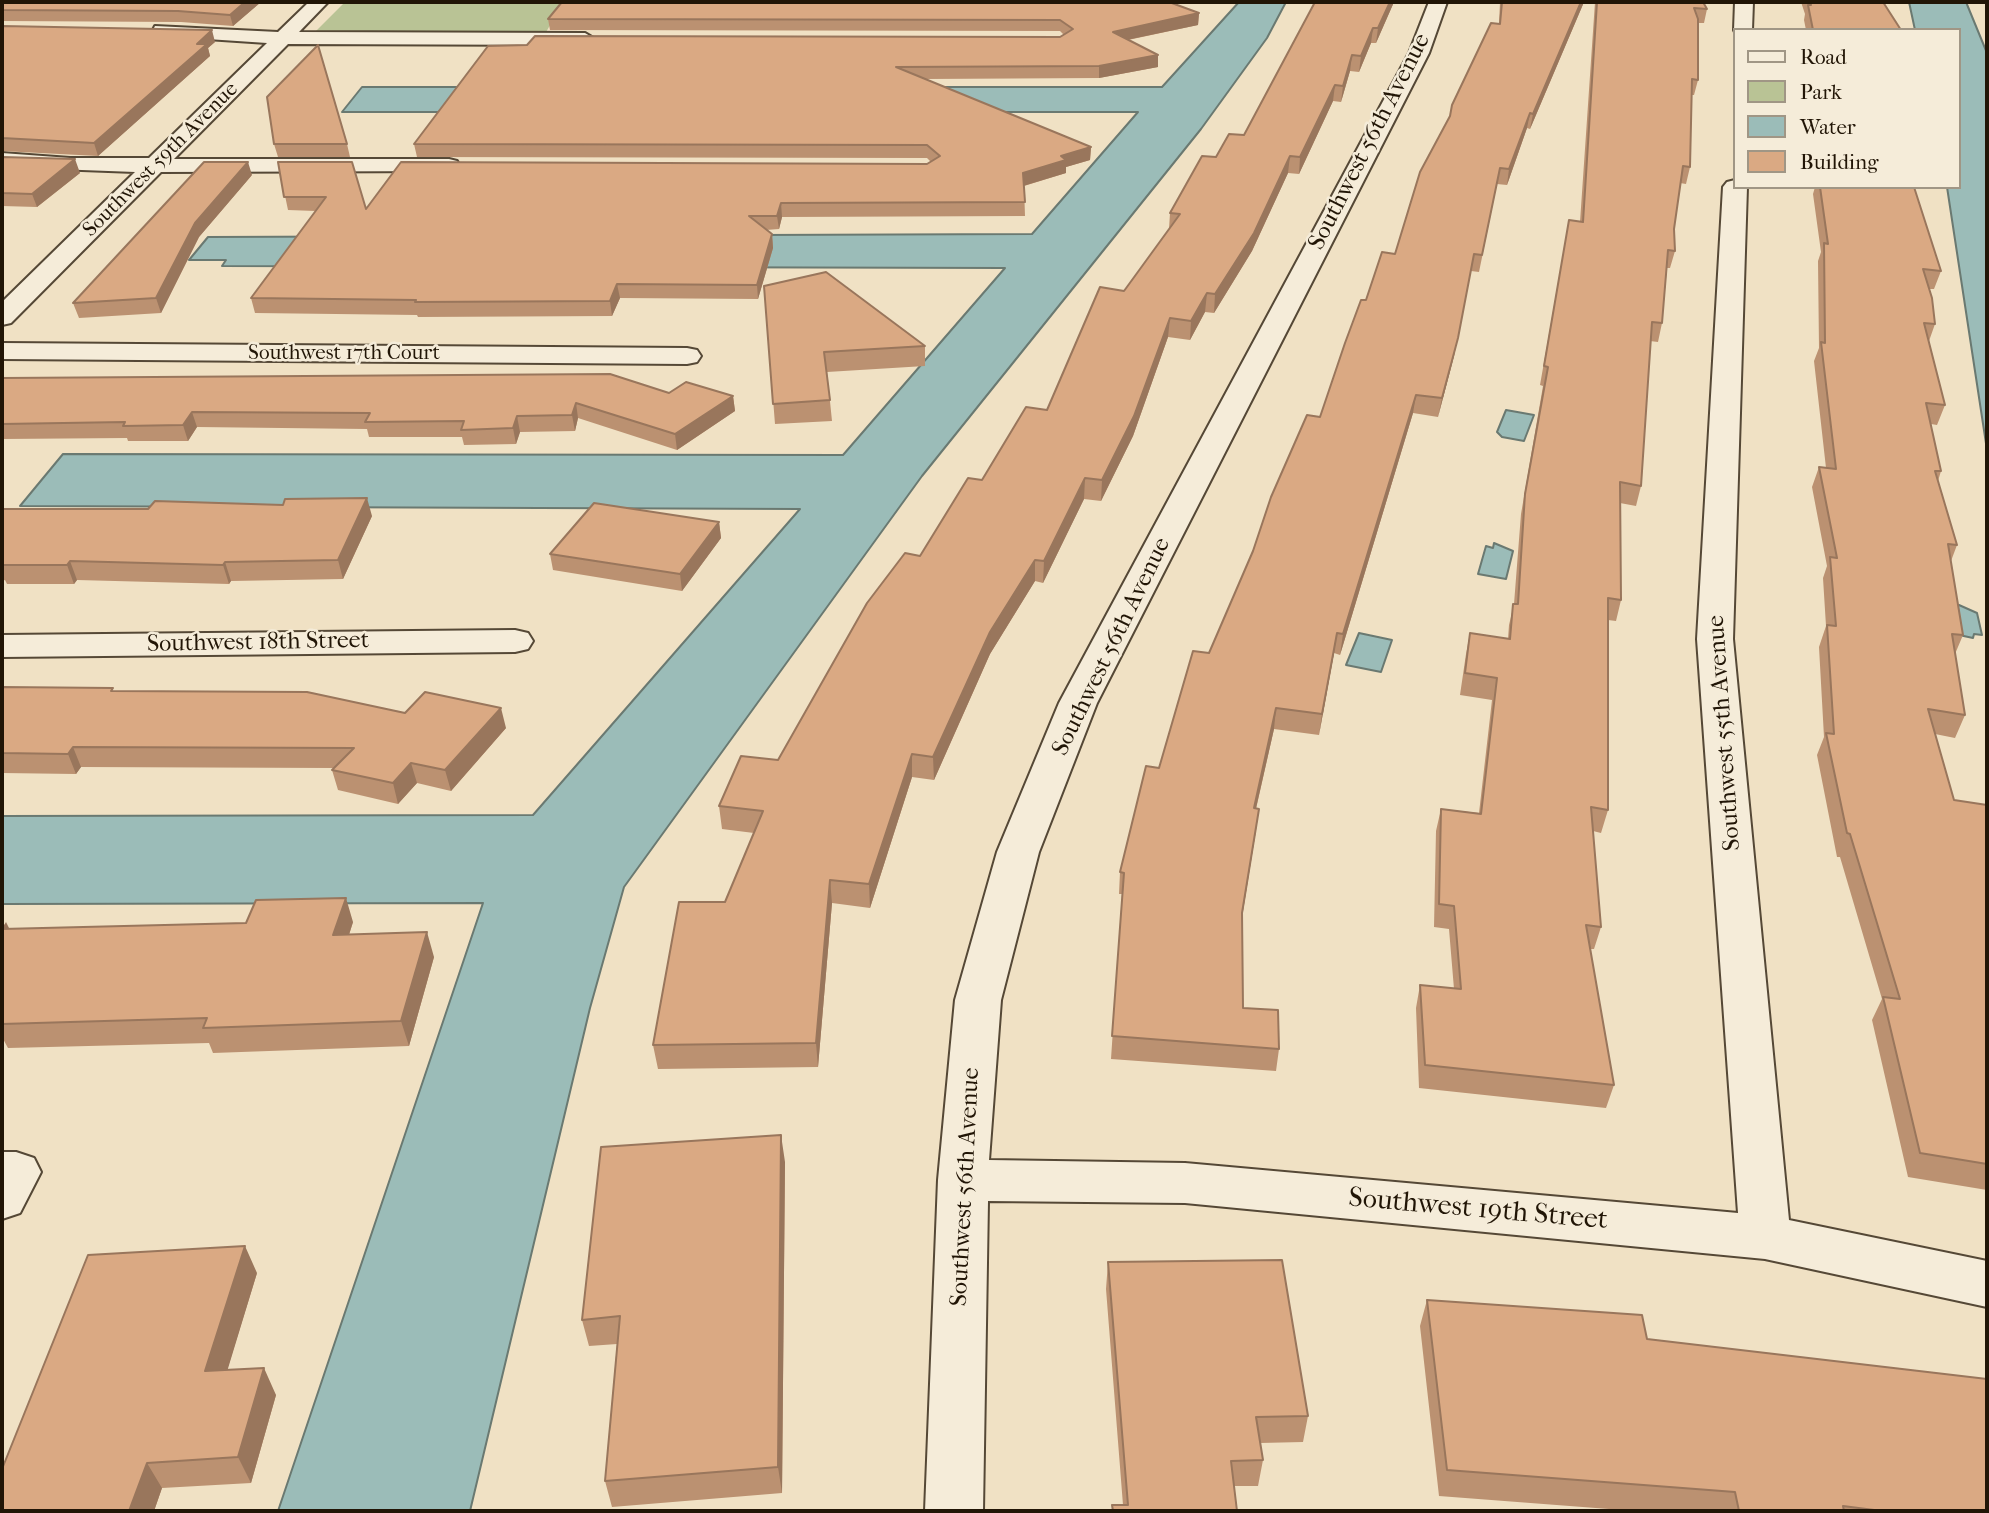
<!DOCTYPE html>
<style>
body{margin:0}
#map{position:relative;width:1989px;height:1513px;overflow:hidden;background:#f0e1c4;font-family:"IM FELL French Canon",serif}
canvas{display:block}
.frame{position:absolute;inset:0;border:4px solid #211506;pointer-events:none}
.legend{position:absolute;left:1733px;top:28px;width:228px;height:161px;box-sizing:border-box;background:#f5ecd9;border:2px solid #a09685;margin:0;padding:9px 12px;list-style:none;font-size:21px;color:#211506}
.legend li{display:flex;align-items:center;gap:14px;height:35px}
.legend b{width:35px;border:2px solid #a09685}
</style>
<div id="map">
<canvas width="1989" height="1513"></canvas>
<div class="frame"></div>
<ul class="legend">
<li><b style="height:9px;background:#f5ecd9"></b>Road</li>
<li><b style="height:19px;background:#b9c395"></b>Park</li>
<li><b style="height:19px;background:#9bbcb8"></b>Water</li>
<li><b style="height:19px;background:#daa983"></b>Building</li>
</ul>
</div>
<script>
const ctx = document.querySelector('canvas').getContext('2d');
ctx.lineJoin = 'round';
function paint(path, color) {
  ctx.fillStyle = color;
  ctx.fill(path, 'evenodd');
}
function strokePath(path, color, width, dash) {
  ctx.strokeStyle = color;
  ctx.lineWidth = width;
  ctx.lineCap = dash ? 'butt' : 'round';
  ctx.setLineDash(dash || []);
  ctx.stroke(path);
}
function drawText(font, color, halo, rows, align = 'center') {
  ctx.font = font + ' "IM FELL French Canon",serif';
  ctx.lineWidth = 5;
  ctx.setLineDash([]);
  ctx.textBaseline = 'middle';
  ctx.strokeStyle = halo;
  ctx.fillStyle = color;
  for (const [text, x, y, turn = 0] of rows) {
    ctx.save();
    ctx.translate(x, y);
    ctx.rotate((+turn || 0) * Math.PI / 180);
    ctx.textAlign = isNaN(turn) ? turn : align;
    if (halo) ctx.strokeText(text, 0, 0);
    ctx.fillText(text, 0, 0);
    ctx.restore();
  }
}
paint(new Path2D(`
 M 345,2 L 563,2 L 545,34 L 315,32 Z`), '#b9c395');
const water = new Path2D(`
 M 1239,2 L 1286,2 L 1267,38 L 1201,129 L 922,476 L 624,887 L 590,1008 L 470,1511 L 278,1511 L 483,903 L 2,904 L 2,816 L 533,815 L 800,509 L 20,506 L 63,454 L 843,455 L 1005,268 L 222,266 L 226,260 L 189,260 L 208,237 L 1032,234 L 1138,112 L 342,112 L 362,87 L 1162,87 Z
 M 1909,2 L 1966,2 L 1987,53 L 1987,450 L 1947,187 L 1959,187 L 1959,30 L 1915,30 Z
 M 1506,410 L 1534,415 L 1524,441 L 1502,437 L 1497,432 Z
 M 1494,543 L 1513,551 L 1506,579 L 1478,574 L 1486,546 L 1493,548 Z
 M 1959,605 L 1977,613 L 1982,635 L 1974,634 L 1973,638 L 1959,635 L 1945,606 Z
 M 1359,633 L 1392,640 L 1381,672 L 1346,665 Z`);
paint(water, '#9bbcb8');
strokePath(water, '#6a7971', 2);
const minor = new Path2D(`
 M 309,2 L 328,2 L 299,32 L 585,33 L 595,39 L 585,45 L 288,44 L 174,159 L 449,159 L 457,161 L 460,166 L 457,171 L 161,172 L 11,323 L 2,325 L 2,302 L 135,172 L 2,167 L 2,153 L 70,158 L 149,158 L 267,43 L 162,36 L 155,34 L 153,30 L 155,26 L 278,32 Z
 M 1429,2 L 1447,2 L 1429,53 L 1097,703 L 1039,852 L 1001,1000 L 989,1160 L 1185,1163 L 1738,1213 L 1697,639 L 1723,187 L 1727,182 L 1735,180 L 1735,187 L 1747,187 L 1733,639 L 1789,1220 L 1987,1261 L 1987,1307 L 1765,1259 L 1185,1203 L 988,1201 L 983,1511 L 925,1511 L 938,1180 L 955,1000 L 997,852 L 1059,703 L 1409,53 Z
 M 1735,2 L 1753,2 L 1752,30 L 1735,30 L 1735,32 L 1734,30 Z
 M 2,343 L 687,348 L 697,350 L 701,356 L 697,362 L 687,364 L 2,359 Z
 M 515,630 L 528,633 L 533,641 L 528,649 L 515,652 L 2,657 L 2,635 Z
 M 2,1152 L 16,1152 L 34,1158 L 41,1172 L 20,1213 L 2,1219 Z`);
strokePath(minor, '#554836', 4);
paint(minor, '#f5ecd9');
paint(new Path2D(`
 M 2,2 L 261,2 L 233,26 L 181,22 L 2,21 Z
 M 1394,2 L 1376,43 L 1371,43 L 1359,72 L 1350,71 L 1341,102 L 1333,101 L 1299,174 L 1288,173 L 1252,251 L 1214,313 L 1205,312 L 1190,340 L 1168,337 L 1133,436 L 1101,501 L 1084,499 L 1043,583 L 1035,581 L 990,654 L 934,780 L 912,777 L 870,908 L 832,903 L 818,1067 L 658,1069 L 653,1045 L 725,902 L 754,833 L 722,829 L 719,806 L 778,760 L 920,556 L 982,480 L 1047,410 L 1124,291 L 1169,229 L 1170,213 L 1216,157 L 1244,135 Z
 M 1500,2 L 1584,2 L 1530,129 L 1527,128 L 1507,185 L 1497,184 L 1479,272 L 1471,271 L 1454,356 L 1438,417 L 1413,413 L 1340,655 L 1334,653 L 1319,735 L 1274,729 L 1256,809 L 1259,809 L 1256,830 L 1242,918 L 1243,1008 L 1279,1049 L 1276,1071 L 1111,1059 L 1122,894 L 1119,894 L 1120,872 L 1159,768 L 1209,653 L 1320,417 L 1366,300 L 1395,254 L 1499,24 Z
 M 1595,2 L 1703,2 L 1707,9 L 1704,23 L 1698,23 L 1698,80 L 1694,95 L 1692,95 L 1690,167 L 1686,184 L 1680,183 L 1674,229 L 1675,251 L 1670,268 L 1667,268 L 1662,323 L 1658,342 L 1650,341 L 1641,486 L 1636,506 L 1620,503 L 1621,600 L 1616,621 L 1608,620 L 1608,810 L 1601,833 L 1593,831 L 1601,927 L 1594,949 L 1590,949 L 1614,1085 L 1606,1108 L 1419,1088 L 1416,1008 L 1420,985 L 1454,989 L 1449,929 L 1434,927 L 1436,831 L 1441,809 L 1479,813 L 1492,700 L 1460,695 L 1466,654 L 1470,633 L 1508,639 L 1509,625 L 1514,604 L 1521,514 L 1543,386 L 1540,385 L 1569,220 L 1580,222 Z
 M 1801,2 L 1883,2 L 1901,30 L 1806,30 L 1804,20 L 1805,14 Z
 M 1199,13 L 1198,25 L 1128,40 L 1158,67 L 1099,78 L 925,79 L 1091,147 L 1090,160 L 1066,167 L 1066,173 L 1024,186 L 1025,216 L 782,217 L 779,229 L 766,230 L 772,234 L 773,248 L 758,299 L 620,298 L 612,316 L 418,317 L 417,315 L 255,313 L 251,298 L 316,211 L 288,210 L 278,162 L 366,209 L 927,164 L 931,162 L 927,158 L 417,157 L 414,144 L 1060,37 L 1064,35 L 1060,31 L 550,30 L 548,19 Z
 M 2,26 L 215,42 L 208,48 L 210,56 L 98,156 L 2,151 Z
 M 274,144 L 347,144 L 350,157 L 278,157 Z
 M 2,157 L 80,173 L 37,207 L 2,206 Z
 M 252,175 L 199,237 L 161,313 L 79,318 L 73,303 Z
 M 1815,187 L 1914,187 L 1941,271 L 1934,289 L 1929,289 L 1935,324 L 1929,341 L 1945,405 L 1937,425 L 1931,424 L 1941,471 L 1938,481 L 1957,545 L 1951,561 L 1963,635 L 1955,654 L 1965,715 L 1955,738 L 1935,734 L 1954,800 L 1987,805 L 1987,1190 L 1908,1177 L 1872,1020 L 1882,999 L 1840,857 L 1837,857 L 1817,755 L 1824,737 L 1819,647 L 1826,626 L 1823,578 L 1827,566 L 1812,487 L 1819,467 L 1826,468 L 1814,361 L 1819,348 L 1818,261 L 1821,252 L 1813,194 Z
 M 764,286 L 925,346 L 925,366 L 827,372 L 832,421 L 775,424 Z
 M 2,378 L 669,393 L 733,396 L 735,411 L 677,450 L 578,418 L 575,431 L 520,432 L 516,444 L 464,445 L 462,437 L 369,437 L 367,429 L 197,427 L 188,441 L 128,441 L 127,438 L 2,439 Z
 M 2,509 L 372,516 L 343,579 L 231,581 L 229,584 L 77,580 L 74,584 L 7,584 L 5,580 L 2,581 Z
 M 719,522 L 721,538 L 682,591 L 553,570 L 550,554 Z
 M 2,687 L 114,691 L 405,713 L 506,728 L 451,791 L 417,783 L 398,804 L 338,790 L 332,770 L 334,768 L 81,767 L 76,774 L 2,773 Z
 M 2,922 L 9,929 L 353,922 L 349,935 L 434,957 L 409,1046 L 213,1053 L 209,1043 L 8,1048 L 2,1037 Z
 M 785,1162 L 782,1493 L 612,1507 L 605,1481 L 617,1344 L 589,1346 L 582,1320 Z
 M 1108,1262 L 1308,1416 L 1303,1442 L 1260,1443 L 1263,1460 L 1258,1486 L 1234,1486 L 1237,1511 L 1112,1511 L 1112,1505 L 1123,1505 L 1106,1289 Z
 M 257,1273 L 227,1370 L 276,1395 L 251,1483 L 162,1488 L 154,1511 L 2,1511 Z
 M 1427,1300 L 1647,1339 L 1987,1511 L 1635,1511 L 1439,1496 L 1420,1326 Z`), '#bb9171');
paint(new Path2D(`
 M 245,2 L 261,2 L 233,26 L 230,15 Z
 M 1390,2 L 1394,2 L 1376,43 L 1378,28 Z
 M 1581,2 L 1584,2 L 1530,129 L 1533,114 Z
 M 1199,13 L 1198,25 L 1112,43 L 1113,32 Z
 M 1373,28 L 1371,43 L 1359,72 L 1361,56 Z
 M 212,30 L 215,42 L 208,48 L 210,56 L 98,156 L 94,143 L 197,44 Z
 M 1158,55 L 1158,67 L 1099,78 L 1099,66 Z
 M 1352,55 L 1350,71 L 1341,102 L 1343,86 Z
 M 1335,85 L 1333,101 L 1299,174 L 1300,157 Z
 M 1530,113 L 1527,128 L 1507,185 L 1509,169 Z
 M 1091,147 L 1090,160 L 1066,167 L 1066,173 L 1023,186 L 1023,173 L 1061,156 Z
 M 1290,156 L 1288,173 L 1252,251 L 1214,313 L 1215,294 Z
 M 75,159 L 80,173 L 37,207 L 32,194 Z
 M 248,162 L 252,175 L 199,237 L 161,313 L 156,298 L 195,223 Z
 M 781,203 L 782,217 L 779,229 L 777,216 Z
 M 772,234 L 773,248 L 758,299 L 757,285 Z
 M 1471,271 L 1454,356 L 1438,417 L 1442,398 Z
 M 617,284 L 620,298 L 612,316 L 610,301 Z
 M 1207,293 L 1205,312 L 1190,340 L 1191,321 Z
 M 1170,318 L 1168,337 L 1133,436 L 1101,501 L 1102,480 Z
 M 1416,395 L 1413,413 L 1340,655 L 1343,634 Z
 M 733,396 L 735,411 L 677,450 L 675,434 Z
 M 576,403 L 578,418 L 575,431 L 572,415 Z
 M 192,412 L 197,427 L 188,441 L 183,425 Z
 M 517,416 L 520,432 L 516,444 L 513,428 Z
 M 1085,478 L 1084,499 L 1043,583 L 1044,561 Z
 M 367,498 L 372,516 L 343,579 L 338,560 Z
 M 719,522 L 721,538 L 682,591 L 680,574 Z
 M 1035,560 L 1035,581 L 990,654 L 934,780 L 933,757 L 990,632 Z
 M 70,561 L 77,580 L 74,584 L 67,565 Z
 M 225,562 L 231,581 L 229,584 L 223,565 Z
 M 1337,633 L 1334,653 L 1319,735 L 1322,714 Z
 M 501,708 L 506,728 L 451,791 L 445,770 Z
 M 1276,708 L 1274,729 L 1251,830 L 1254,808 Z
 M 73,747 L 81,767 L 76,774 L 68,754 Z
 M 912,754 L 912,777 L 870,908 L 869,884 Z
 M 411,763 L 417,783 L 398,804 L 393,783 Z
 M 1259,809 L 1256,830 L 1239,935 L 1242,913 Z
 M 830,880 L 832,903 L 818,1067 L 816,1043 Z
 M 346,898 L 353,922 L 341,959 L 333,935 Z
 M 6,922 L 18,946 L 2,929 Z
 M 427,932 L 434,957 L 409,1046 L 401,1021 Z
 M 781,1135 L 785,1162 L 782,1493 L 778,1467 Z
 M 245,1246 L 257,1273 L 219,1398 L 205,1371 Z
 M 264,1368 L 276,1395 L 251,1483 L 238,1457 Z
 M 147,1463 L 162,1488 L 154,1511 L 129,1511 Z`), '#99765c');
const building = new Path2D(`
 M 2,2 L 245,2 L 230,15 L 178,11 L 2,10 Z
 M 562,2 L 1169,2 L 1199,13 L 1113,32 L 1158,55 L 1099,66 L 896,67 L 1091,147 L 1061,156 L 1066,160 L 1023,173 L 1025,202 L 781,203 L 777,216 L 749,216 L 772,234 L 757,285 L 617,284 L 610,301 L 415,302 L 416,300 L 251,298 L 326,197 L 284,197 L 278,162 L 352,162 L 366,209 L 401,162 L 927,164 L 940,156 L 927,145 L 414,144 L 488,46 L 527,45 L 535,36 L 1060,37 L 1073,29 L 1060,20 L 548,19 Z
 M 1315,2 L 1390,2 L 1378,28 L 1373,28 L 1361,56 L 1352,55 L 1343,86 L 1335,85 L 1300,157 L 1290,156 L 1254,233 L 1215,294 L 1207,293 L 1191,321 L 1170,318 L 1134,416 L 1102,480 L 1085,478 L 1044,561 L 1035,560 L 990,632 L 933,757 L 912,754 L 869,884 L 830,880 L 816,1043 L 653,1045 L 679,902 L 725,902 L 763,811 L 719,806 L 741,756 L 778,760 L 867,603 L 905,553 L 920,556 L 968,478 L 982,480 L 1026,407 L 1047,410 L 1100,287 L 1124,291 L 1180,214 L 1170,213 L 1202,156 L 1216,157 L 1229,134 L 1244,135 Z
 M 1502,2 L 1581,2 L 1533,114 L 1530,113 L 1509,169 L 1500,168 L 1482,255 L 1474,254 L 1458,338 L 1442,398 L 1416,395 L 1343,634 L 1337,633 L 1322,714 L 1276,708 L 1254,808 L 1259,809 L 1242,913 L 1243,1008 L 1278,1010 L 1279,1049 L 1112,1036 L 1124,873 L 1120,872 L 1146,766 L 1159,768 L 1193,651 L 1209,653 L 1253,551 L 1271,497 L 1307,415 L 1320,417 L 1345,343 L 1361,300 L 1366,300 L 1382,252 L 1395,254 L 1420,172 L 1450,116 L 1452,105 L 1491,23 L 1500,24 Z
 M 1597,2 L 1703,2 L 1707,9 L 1694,8 L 1698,19 L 1698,80 L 1692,79 L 1690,167 L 1683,166 L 1674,229 L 1675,251 L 1668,250 L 1662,323 L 1652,322 L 1641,486 L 1620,482 L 1621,600 L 1608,598 L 1608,810 L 1591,807 L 1601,927 L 1586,925 L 1614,1085 L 1425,1065 L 1420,985 L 1461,989 L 1454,906 L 1439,904 L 1441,809 L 1481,814 L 1497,678 L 1465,673 L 1470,633 L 1510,639 L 1513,604 L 1518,604 L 1525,494 L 1548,367 L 1544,366 L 1569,220 L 1583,222 Z
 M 1810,2 L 1883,2 L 1901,30 L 1813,30 L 1808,5 L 1811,5 Z
 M 2,26 L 212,30 L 197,44 L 207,44 L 94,143 L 2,138 Z
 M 318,45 L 347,144 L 274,144 L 267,97 Z
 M 2,157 L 75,159 L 32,194 L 2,193 Z
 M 204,162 L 248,162 L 195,223 L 156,298 L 73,303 Z
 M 1820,187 L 1914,187 L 1941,271 L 1923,269 L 1932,298 L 1935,324 L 1924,323 L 1945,405 L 1926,403 L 1941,471 L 1935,471 L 1957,545 L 1948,544 L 1963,635 L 1952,634 L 1965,715 L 1928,709 L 1954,800 L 1987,805 L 1987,1164 L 1920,1153 L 1883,997 L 1900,999 L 1850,834 L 1847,833 L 1826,733 L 1834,734 L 1827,625 L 1836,626 L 1830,557 L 1837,558 L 1819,467 L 1836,469 L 1821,342 L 1825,343 L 1824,243 L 1828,244 Z
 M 826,272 L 925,346 L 824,352 L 830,400 L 773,404 L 764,286 Z
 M 610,374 L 669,393 L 686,382 L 733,396 L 675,434 L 576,403 L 572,415 L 517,416 L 513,428 L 461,430 L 464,421 L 365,422 L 370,413 L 192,412 L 183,425 L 123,426 L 125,422 L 2,424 L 2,378 Z
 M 367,498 L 338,560 L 225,562 L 223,565 L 70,561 L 67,565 L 2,565 L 2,509 L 148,509 L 155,501 L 283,505 L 285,499 Z
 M 594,503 L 719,522 L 680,574 L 550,554 Z
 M 2,687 L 113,688 L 111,691 L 307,692 L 405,713 L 425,692 L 501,708 L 445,770 L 411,763 L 393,783 L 332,770 L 354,748 L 73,747 L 68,754 L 2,753 Z
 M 346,898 L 333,935 L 427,932 L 401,1021 L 203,1028 L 207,1018 L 2,1024 L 2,929 L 246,923 L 256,900 Z
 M 781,1135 L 778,1467 L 605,1481 L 620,1316 L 582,1320 L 601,1147 Z
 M 245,1246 L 205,1371 L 264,1368 L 238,1457 L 147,1463 L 129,1511 L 2,1511 L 2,1469 L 88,1255 Z
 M 1282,1260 L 1308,1416 L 1256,1417 L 1263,1460 L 1231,1461 L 1237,1511 L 1113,1511 L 1112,1505 L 1128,1505 L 1108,1262 Z
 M 1427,1300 L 1642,1315 L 1647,1339 L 1987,1379 L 1987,1511 L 1882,1511 L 1843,1506 L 1844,1511 L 1739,1511 L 1735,1492 L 1447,1470 Z`);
paint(building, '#daa983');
strokePath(building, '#99765c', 2);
drawText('21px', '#211506', '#f5ecd9', [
 ["Southwest 59th Avenue",161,160,-45],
 ["Southwest 17th Court",344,354]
]);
drawText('24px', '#211506', '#f5ecd9', [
 ["Southwest 56th Avenue",1370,142,-63],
 ["Southwest 18th Street",258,643,-1],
 ["Southwest 56th Avenue",1112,647,-64],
 ["Southwest 55th Avenue",1725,733,-94],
 ["Southwest 56th Avenue",966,1187,-87]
]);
drawText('28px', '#211506', '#f5ecd9', [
 ["Southwest 19th Street",1478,1210,5]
]);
</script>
